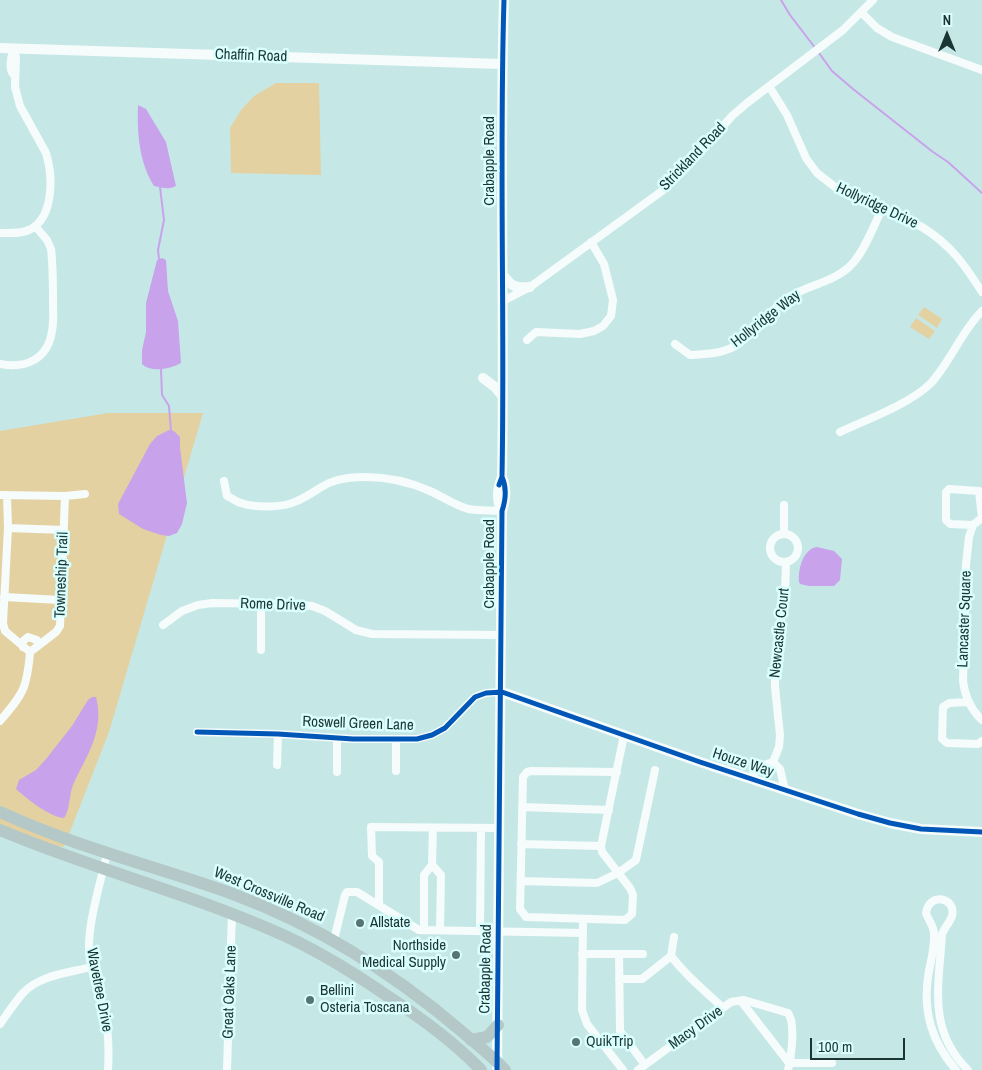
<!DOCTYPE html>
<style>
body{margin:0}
#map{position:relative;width:982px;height:1070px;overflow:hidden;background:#c5e8e7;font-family:"Archivo Narrow",sans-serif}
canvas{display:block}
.north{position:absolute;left:922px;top:10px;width:50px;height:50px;-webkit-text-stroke:4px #d9fffe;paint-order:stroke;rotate:0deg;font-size:14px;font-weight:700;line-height:20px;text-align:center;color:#1b3535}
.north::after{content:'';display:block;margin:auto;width:18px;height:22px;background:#1b3535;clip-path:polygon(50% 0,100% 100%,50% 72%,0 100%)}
.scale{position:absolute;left:810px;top:1038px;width:95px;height:22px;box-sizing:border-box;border:2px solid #1b3535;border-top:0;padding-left:6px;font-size:15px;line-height:18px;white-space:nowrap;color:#1b3535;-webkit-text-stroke:4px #d9fffe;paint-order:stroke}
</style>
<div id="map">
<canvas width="982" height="1070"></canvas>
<div class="north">N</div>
<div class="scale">100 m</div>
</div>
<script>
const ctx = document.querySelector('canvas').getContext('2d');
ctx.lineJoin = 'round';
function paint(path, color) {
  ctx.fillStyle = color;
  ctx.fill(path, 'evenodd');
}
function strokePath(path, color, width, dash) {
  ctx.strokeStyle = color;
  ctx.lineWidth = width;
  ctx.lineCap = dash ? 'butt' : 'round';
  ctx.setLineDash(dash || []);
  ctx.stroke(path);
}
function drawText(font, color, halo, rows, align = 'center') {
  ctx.font = font + ' "Archivo Narrow",sans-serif';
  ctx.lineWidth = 5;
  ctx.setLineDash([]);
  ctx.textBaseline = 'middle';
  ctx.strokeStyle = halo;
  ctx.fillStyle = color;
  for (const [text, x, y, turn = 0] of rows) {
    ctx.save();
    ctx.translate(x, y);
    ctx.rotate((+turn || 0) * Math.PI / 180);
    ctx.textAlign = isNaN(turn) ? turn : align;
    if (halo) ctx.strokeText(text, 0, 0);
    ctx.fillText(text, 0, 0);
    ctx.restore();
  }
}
paint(new Path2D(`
 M 276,83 L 319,83 L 321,175 L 231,173 L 230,128 L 241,110 L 254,96 Z
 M 924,307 L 942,319 L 937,328 L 918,315 Z
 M 916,318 L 935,331 L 929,339 L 910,327 Z
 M 108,413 L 203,413 L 109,732 L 64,847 L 6,838 L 0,835 L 0,431 Z`), '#e4d1a1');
paint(new Path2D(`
 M 138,105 L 146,109 L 166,142 L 176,186 C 168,190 163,188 154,186 C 139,162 137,133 138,105 Z
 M 162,258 L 166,260 L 168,291 L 178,321 L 181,363 C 170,369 151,373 142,364 L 142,350 L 146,332 L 146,303 L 157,260 Z
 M 169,430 L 174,431 L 180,437 L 180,448 L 187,503 L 182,524 L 177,533 L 169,536 L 161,535 L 143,529 L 119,514 L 118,504 L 150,444 L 157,436 Z
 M 817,547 L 834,551 L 842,559 L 840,580 L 834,586 L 809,586 L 800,584 L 799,582 C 798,569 803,549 817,547 Z
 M 92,697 L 96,697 C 105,732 86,756 73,785 C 69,795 70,810 64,818 C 50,817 27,799 16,789 L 19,780 L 36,770 L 46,759 L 72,726 L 88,700 Z`), '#c8a2ea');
strokePath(new Path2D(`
 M 781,0 L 790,15 L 816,49
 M 819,53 L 832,71 L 853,89 L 933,152 L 948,162 L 982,193
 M 159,259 L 158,250 L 164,220 L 160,187
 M 161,369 L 162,395 L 169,406 L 171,431`), '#c8a2ea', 2);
strokePath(new Path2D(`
 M 862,13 L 877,28 L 892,37 L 982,70
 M 13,74 C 8,67 11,57 14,49
 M 769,86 L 787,115 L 806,158 L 817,173 L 835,187 L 922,227 C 951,245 964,264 982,292
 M 0,233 C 10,233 22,234 31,229 C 54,216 53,176 46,153 L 20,106 L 15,87 L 16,58 L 14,48
 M 503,301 L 530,287 L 662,191 L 685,169 L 732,116 L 747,103 L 843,30 L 873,0
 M 527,340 L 536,332 L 580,334 L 594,331 L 603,326 L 611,316 L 613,300 L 604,264 L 591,242
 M 675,344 L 690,355 C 705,354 721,354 735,346 C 756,334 768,310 789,297 C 810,284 836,282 853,263 C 866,248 873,227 882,209
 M 0,364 C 26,369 48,359 52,331 C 54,321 53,310 53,300 C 53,283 53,266 51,249 L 47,240 L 35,226
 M 840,432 C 868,419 910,404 931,383 C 951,361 961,332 982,311
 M 224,481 L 227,496 C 232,498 236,502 241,503 C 256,508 282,508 297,501 C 318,492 323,481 348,478 C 376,475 405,480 430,491 C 443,497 454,505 468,509 C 479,511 491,510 502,511
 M 0,495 L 65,496 L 85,494
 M 7,495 L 8,528 L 3,623 L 5,631 L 30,652
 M 784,505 L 784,534
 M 982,518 L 973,525 L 969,537 L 966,565 L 963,681 C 965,697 970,709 982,720
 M 973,525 L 950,524 L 946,520 L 946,492 L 949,489 L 979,491 L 982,518
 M 8,528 L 64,530
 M770 548a14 14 0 1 1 28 0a14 14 0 1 1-28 0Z
 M 4,597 L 60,600
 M 163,625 L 182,611 L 198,605 L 212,603 L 286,604 L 312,606 L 325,611 L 356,630 L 372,634 L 502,635
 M 23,647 L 22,642 L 28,637 L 37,640 L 38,643 L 37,646
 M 261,650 L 261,604
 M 30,652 L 56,632 L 60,626 L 65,496
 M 968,702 L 949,703 L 943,707 L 942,739 L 947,743 L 978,744 L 982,741
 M 0,721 C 23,694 27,689 30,652
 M 197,732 L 278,734 L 353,739 L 417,739 L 432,735 L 445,728 L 475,697 L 486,693 L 502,692
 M 773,762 L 779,747 L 780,735 L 775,687 L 775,660 L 785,593 L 786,563
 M 277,765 L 278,734
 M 396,771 L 396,739
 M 337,772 L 337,738
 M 617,772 L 531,771 L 527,772 L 523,777 L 520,909 L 526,917 L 625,920 L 632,914 L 633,895 L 630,888 L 602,852 L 601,846 L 624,735
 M 750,778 L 761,766 L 773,762 L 780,769 L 785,790
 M 522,807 L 609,810
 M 521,844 L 601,846
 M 107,853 C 101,882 88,921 89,950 C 90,973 100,994 105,1017 C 109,1034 109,1052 108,1070
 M 432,865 L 441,875 L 440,930
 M 521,881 L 597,883 L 618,873 L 636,860 L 655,770
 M 379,905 L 379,862 L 372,856 L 371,827 L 500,828
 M 583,919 L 582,1010 L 587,1024 L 623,1070
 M 424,929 L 424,875 L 432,865 L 433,828
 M 480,931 L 481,828
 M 674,937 L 671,956 C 687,977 704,990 723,1008
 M 334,940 L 345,895 L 347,892 L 357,892 L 419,930 L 583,933
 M 582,954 L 643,954
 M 619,954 L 620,1031 L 645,1065
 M 619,979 L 642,979 L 671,956
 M 741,1001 L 789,1063 L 832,1063
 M 0,1024 C 7,1014 15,1002 23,993 C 40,975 68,973 91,967
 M 227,1070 L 232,913
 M 638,1070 L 731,1002 L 744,1000 L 788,1013 C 796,1023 791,1058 788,1070
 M 956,1070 C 932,1042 923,1013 928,977 C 930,963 935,948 934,934 C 934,926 928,920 926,913 C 929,891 957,898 952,916 C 950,922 945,927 942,934 C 939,985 927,1030 968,1070`), '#f6fcfb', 8);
strokePath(new Path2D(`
 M 0,48 L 502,64
 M 503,275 C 512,287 515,288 530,287
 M 483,378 L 495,387 L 503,397
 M 502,511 C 496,500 497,489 502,477 C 505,318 499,159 504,0
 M 502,692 L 700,762 L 858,814 L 890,823 L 921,829 L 982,832
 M 497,1067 L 502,511 C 506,499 507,488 502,477`), '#f6fcfb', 10);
strokePath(new Path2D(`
 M 0,812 C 75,847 155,866 233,894 C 316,925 392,972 460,1030 C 475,1043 491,1055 505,1070
 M 0,830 C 90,868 185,892 274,931 C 314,948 351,971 386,995 C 420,1017 453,1041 481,1070
 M 471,1040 L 487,1037 L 498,1025`), '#b4c8c8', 12);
strokePath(new Path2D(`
 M 499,485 L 502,477 C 505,318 499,159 504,0
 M 197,732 L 278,734 L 353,739 L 417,739 L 432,735 L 445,728 L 475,697 L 486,693 L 502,692 L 700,762 L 858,814 L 890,823 L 921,829 L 982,832
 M 497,1070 L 502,511 C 506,499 507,488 502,477`), '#0057b8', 5);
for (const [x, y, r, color] of [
 [360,923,5,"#567473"],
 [456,955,5,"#567473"],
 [310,1000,5,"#567473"],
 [576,1042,5,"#567473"]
]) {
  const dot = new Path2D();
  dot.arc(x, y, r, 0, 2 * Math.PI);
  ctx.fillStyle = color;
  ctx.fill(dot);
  strokePath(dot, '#d9fffe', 2);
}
drawText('15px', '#1b3535', '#d9fffe', [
 ["Chaffin Road",251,56,2],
 ["Strickland Road",693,157,-46],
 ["Crabapple Road",490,161,-90],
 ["Hollyridge Drive",877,206,25],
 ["Hollyridge Way",766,319,-38],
 ["Crabapple Road",490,564,-90],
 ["Towneship Trail",62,575,-88],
 ["Rome Drive",273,605,2],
 ["Lancaster Square",965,619,-88],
 ["Newcastle Court",780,633,-84],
 ["Roswell Green Lane",358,724,2],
 ["Houze Way",743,763,18],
 ["West Crossville Road",269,895,23],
 ["Crabapple Road",486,969,-89],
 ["Wavetree Drive",99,990,79],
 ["Great Oaks Lane",230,992,-88],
 ["Macy Drive",696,1028,-36]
]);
drawText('15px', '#1b3535', '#d9fffe', [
 ["Allstate",370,923],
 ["Northside",446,946,"right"],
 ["Medical Supply",446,963,"right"],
 ["Bellini",320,991],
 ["Osteria Toscana",320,1008],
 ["QuikTrip",586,1042]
], 'left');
</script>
